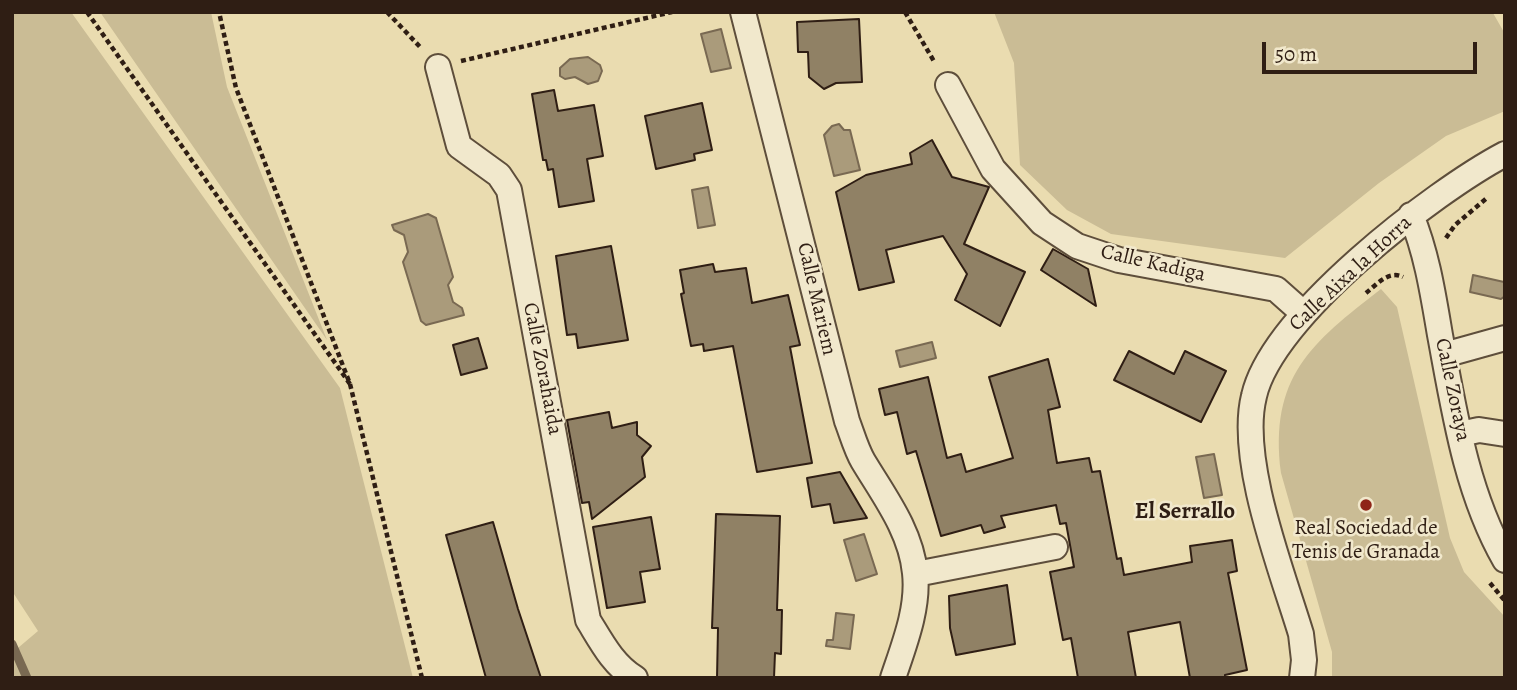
<!DOCTYPE html>
<style>
body{margin:0}
#map{position:relative;width:1517px;height:690px;overflow:hidden;background:#eadcb0;font-family:Alegreya,serif}
canvas{display:block}
.frame{position:absolute;inset:0;border:14px solid #2f1e14;pointer-events:none}
.scale{position:absolute;left:1262px;top:42px;width:215px;height:32px;box-sizing:border-box;border:4px solid #2f1e14;border-top:0;padding-left:9px;font-size:21px;line-height:24px;white-space:nowrap;color:#2f1e14;-webkit-text-stroke:5px #f1e8cc;paint-order:stroke}
</style>
<div id="map">
<canvas width="1517" height="690"></canvas>
<div class="frame"></div>
<div class="scale">50 m</div>
</div>
<script>
const ctx = document.querySelector('canvas').getContext('2d');
ctx.lineJoin = 'round';
function paint(path, color) {
  ctx.fillStyle = color;
  ctx.fill(path, 'evenodd');
}
function strokePath(path, color, width, dash) {
  ctx.strokeStyle = color;
  ctx.lineWidth = width;
  ctx.lineCap = dash ? 'butt' : 'round';
  ctx.setLineDash(dash || []);
  ctx.stroke(path);
}
function drawText(font, color, halo, rows, align = 'center') {
  ctx.font = font + ' Alegreya,serif';
  ctx.lineWidth = 5;
  ctx.setLineDash([]);
  ctx.textBaseline = 'middle';
  ctx.strokeStyle = halo;
  ctx.fillStyle = color;
  for (const [text, x, y, turn = 0] of rows) {
    ctx.save();
    ctx.translate(x, y);
    ctx.rotate((+turn || 0) * Math.PI / 180);
    ctx.textAlign = isNaN(turn) ? turn : align;
    if (halo) ctx.strokeText(text, 0, 0);
    ctx.fillText(text, 0, 0);
    ctx.restore();
  }
}
paint(new Path2D(`
 M 12,12 L 71,12 L 340,388 L 413,678 L 12,678 L 12,653 L 38,631 L 12,591 Z
 M 100,12 L 211,12 L 227,87 L 327,340 Z
 M 994,12 L 1493,13 L 1505,34 L 1505,111 L 1446,136 L 1379,183 L 1285,258 L 1111,234 L 1067,210 L 1020,165 L 1014,63 Z
 M 1381,289 L 1397,307 L 1450,538 L 1464,572 L 1505,617 L 1505,678 L 1332,678 L 1332,652 L 1281,473 C 1269,377 1311,343 1381,289 Z`), '#cabc95');
const water = new Path2D(`
 M 721,29 L 731,68 L 711,72 L 701,34 Z
 M 588,57 L 600,65 L 602,71 L 598,81 L 588,84 L 575,77 L 565,79 L 560,76 L 560,68 L 570,59 Z
 M 839,124 L 844,130 L 850,130 L 860,170 L 834,176 L 824,135 L 832,126 Z
 M 708,187 L 715,225 L 698,228 L 692,190 Z
 M 428,214 L 436,218 L 453,277 L 448,285 L 453,302 L 462,308 L 464,315 L 426,325 L 421,321 L 403,262 L 408,252 L 404,235 L 394,230 L 392,225 Z
 M 1473,275 L 1504,282 L 1505,296 L 1501,299 L 1470,292 Z
 M 932,342 L 936,358 L 900,367 L 896,351 Z
 M 1214,454 L 1222,495 L 1204,498 L 1196,457 Z
 M 864,534 L 877,574 L 856,581 L 844,540 Z
 M 836,613 L 854,615 L 850,649 L 826,646 L 827,640 L 833,640 Z`);
paint(water, '#aa9b7b');
strokePath(water, '#796952', 2);
strokePath(new Path2D(`
 M 12,644 L 27,678`), '#796952', 9);
const building = new Path2D(`
 M 859,19 L 862,82 L 836,83 L 824,89 L 809,77 L 808,52 L 798,52 L 797,22 Z
 M 554,90 L 558,111 L 594,105 L 603,156 L 587,159 L 594,201 L 559,207 L 553,169 L 548,170 L 546,160 L 543,160 L 532,94 Z
 M 702,103 L 712,150 L 694,154 L 695,160 L 656,169 L 645,116 Z
 M 932,140 L 952,177 L 989,187 L 964,244 L 1025,272 L 1000,326 L 955,300 L 967,274 L 943,236 L 886,250 L 894,282 L 859,290 L 836,192 L 866,175 L 912,164 L 910,153 Z
 M 611,246 L 628,340 L 578,348 L 576,334 L 567,335 L 556,256 Z
 M 1053,249 L 1088,269 L 1096,306 L 1041,270 Z
 M 713,264 L 715,272 L 746,268 L 752,303 L 788,295 L 800,345 L 790,347 L 812,463 L 757,472 L 733,346 L 704,351 L 703,344 L 691,346 L 681,294 L 684,293 L 680,270 Z
 M 478,338 L 487,368 L 461,375 L 453,345 Z
 M 1129,351 L 1174,374 L 1185,351 L 1226,371 L 1201,422 L 1114,380 Z
 M 1048,359 L 1060,407 L 1048,410 L 1057,463 L 1089,458 L 1092,472 L 1100,471 L 1117,559 L 1121,558 L 1124,575 L 1192,562 L 1190,546 L 1232,540 L 1237,571 L 1228,573 L 1247,670 L 1225,675 L 1225,678 L 1190,678 L 1180,622 L 1128,632 L 1136,678 L 1078,678 L 1071,638 L 1063,640 L 1050,572 L 1074,567 L 1066,523 L 1060,524 L 1056,505 L 1001,516 L 1005,527 L 984,533 L 981,525 L 941,536 L 916,451 L 907,454 L 897,412 L 885,415 L 879,389 L 928,377 L 947,458 L 961,454 L 966,472 L 1013,458 L 989,377 Z
 M 609,412 L 612,428 L 637,422 L 637,435 L 651,446 L 642,457 L 645,477 L 592,519 L 589,502 L 582,503 L 567,420 Z
 M 840,472 L 867,518 L 834,523 L 830,504 L 812,507 L 807,478 Z
 M 716,514 L 780,516 L 777,610 L 782,610 L 781,654 L 775,653 L 774,678 L 717,678 L 718,628 L 712,628 Z
 M 651,517 L 660,569 L 640,572 L 645,602 L 607,608 L 593,527 Z
 M 493,522 L 518,609 L 541,678 L 486,678 L 446,535 Z
 M 1007,585 L 1015,644 L 956,655 L 950,628 L 949,596 Z`);
paint(building, '#908165');
strokePath(building, '#2f1e14', 2);
const minor = new Path2D(`
 M 743,12 L 847,421 C 852,434 856,449 863,461 C 884,496 911,531 915,573 C 919,608 904,645 893,678
 M 438,67 L 459,146 L 499,175 L 509,190 L 588,620 C 601,641 613,665 635,678
 M 948,85 L 993,169 L 1042,223 L 1077,246 L 1119,260 L 1276,289 L 1303,313
 M 1411,215 C 1427,254 1433,294 1440,335 C 1454,410 1466,492 1505,560
 M 1444,355 L 1505,338
 M 1460,434 L 1479,430 L 1505,434
 M 916,574 L 1055,547
 M 1302,678 L 1304,660 L 1301,634 C 1282,571 1238,460 1254,396 C 1272,316 1433,192 1505,154`);
strokePath(minor, '#5e4e3b', 28);
strokePath(new Path2D(`
 M 87,12 L 350,384 L 236,88 L 219,12
 M 387,12 L 422,49
 M 905,12 L 935,63
 M 461,61 L 672,12
 M 1446,238 L 1455,225 L 1487,198
 M 1366,293 C 1377,284 1389,270 1403,277
 M 350,384 L 422,678
 M 1490,583 L 1505,601`), '#2f1e14', 4.5, [5, 3.5]);
strokePath(minor, '#f1e8cc', 24);
for (const [x, y, r, color] of [
 [1366,505,7,"#8f2418"]
]) {
  const dot = new Path2D();
  dot.arc(x, y, r, 0, 2 * Math.PI);
  ctx.fillStyle = color;
  ctx.fill(dot);
  strokePath(dot, '#f1e8cc', 2.5);
}
drawText('21px', '#2f1e14', '#f1e8cc', [
 ["Calle Kadiga",1153,264,13],
 ["Calle Aixa la Horra",1351,274,-43],
 ["Calle Mariem",816,299,77],
 ["Calle Zorahaida",542,369,79],
 ["Calle Zoraya",1452,390,78]
]);
drawText('21px', '#2f1e14', '#f1e8cc', [
 ["Real Sociedad de",1366,529],
 ["Tenis de Granada",1366,553]
]);
drawText('bold 23px', '#2f1e14', '#f1e8cc', [
 ["El Serrallo",1185,512]
]);
</script>
